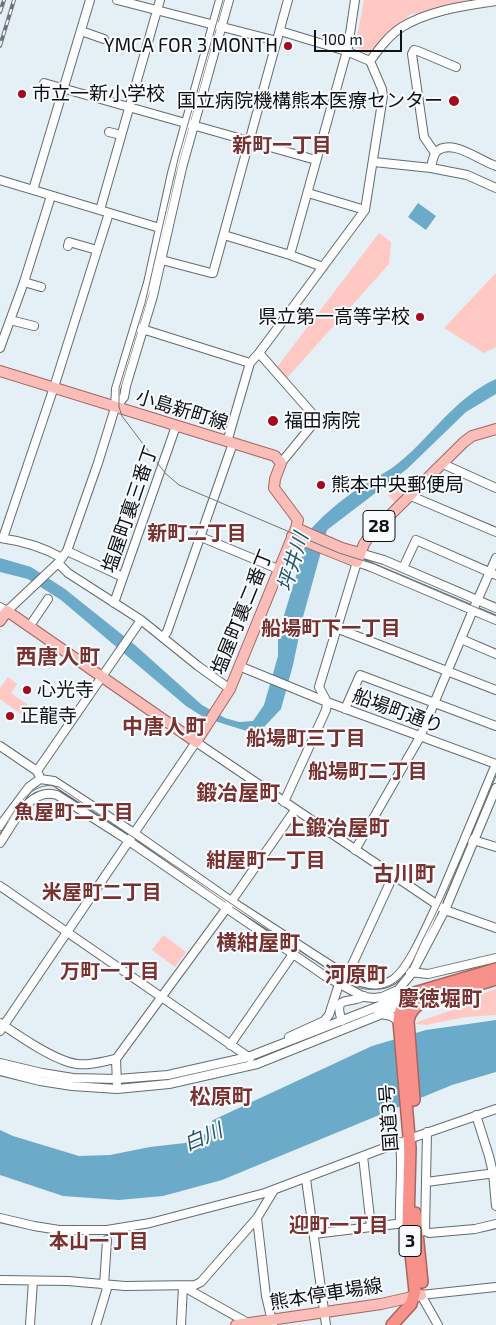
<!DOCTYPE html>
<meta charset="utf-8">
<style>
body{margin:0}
#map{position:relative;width:496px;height:1325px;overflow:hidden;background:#e5f0f6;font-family:"Exo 2",sans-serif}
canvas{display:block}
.scale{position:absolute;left:314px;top:30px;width:88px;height:22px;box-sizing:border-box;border:2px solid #0f1214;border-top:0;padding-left:6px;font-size:15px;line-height:18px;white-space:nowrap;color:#0f1214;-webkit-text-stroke:4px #f8fcff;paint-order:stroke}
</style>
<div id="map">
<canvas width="496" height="1325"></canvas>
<div class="scale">100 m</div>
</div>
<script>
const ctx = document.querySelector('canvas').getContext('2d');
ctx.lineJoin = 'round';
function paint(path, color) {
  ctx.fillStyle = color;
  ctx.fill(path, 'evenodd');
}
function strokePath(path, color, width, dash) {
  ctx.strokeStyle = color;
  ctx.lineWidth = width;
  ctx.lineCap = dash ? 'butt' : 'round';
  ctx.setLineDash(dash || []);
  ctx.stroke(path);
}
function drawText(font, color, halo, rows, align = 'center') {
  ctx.font = font + ' "Exo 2","Noto Sans JP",sans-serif';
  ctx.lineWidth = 4;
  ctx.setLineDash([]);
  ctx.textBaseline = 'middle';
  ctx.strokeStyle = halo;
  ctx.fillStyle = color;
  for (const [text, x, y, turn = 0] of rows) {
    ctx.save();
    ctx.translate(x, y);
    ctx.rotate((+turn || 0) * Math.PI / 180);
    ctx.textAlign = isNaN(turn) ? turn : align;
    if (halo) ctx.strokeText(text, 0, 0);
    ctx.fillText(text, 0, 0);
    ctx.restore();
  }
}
paint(new Path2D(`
 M 364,0 L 496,0 L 496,3 L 411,14 L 368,53 L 355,47 Z
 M 379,233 L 391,242 L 389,264 L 287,378 L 277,367 Z
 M 496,273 L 496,347 L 484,353 L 444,328 Z
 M 403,481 L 410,489 L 395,503 L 388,495 Z
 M 8,677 L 17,684 L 11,693 L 32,708 L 25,717 L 0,699 L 0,688 Z
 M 163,935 L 186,952 L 175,967 L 152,950 Z
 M 496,989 L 496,1015 L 465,1017 L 426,1025 L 416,1024 L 417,1022 L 455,1009 L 462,1010 C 468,1000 485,992 496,989 Z`), '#ffc8c3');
paint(new Path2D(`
 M 418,203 L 436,216 L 426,230 L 408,217 Z
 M 496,379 L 496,394 L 466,412 L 407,469 L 327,530 L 303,617 L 293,665 L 281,709 L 264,727 L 253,733 L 205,718 L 186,706 L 61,600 L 28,579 L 0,572 L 0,558 L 31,567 L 65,589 L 135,645 L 202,705 L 225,718 L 239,722 L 253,721 L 264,705 L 278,656 L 278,635 L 310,530 C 327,511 347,495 369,482 C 376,477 385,473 392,468 C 429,441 453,398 496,379 Z
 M 496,1020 L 496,1072 L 452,1085 L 222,1180 L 163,1196 L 119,1200 L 63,1196 L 0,1175 L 0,1130 L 13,1136 L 79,1156 L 110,1155 L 150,1147 L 185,1143 L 204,1135 L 213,1120 L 372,1046 L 426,1030 Z`), '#6babc9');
const minor = new Path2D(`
 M 117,0 L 277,41
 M 81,31 L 104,39
 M 370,61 C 379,49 389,35 402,27 C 429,10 465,6 496,1
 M 44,83 L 316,160
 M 109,132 L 121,135
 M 435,153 L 424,137 L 412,54 L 414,50 L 418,51 L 456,67
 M 374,162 L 431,168 L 467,175 L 496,188
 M 431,168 C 432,163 433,156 436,152 C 451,137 480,161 496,166
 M 0,180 L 163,229
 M 33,190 L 90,0
 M 308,193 L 365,210
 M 100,210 L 160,0
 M 224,235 L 290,255 L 323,267
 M 68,246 L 69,242 L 97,250
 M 290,255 L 348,47 L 355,0
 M 158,259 L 211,273 L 213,273 L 288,0
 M 24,282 L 41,287
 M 10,320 L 34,326
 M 139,328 L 250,363
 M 0,348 L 24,282 L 51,196
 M 259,353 L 317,419 L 281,463
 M 115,408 L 124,397 L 126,386 L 153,296 L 182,168 L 229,0
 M 227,442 L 250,363 L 259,353 L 365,210 L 383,96 L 382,89 L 370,61 L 346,51 L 280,31
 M 443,464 L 496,488
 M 411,496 L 496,532
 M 201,537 L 278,569
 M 0,538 C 22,541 43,547 62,558
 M 3,538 L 54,387 L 109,213
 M 67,551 L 123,577
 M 360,553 L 384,560 L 496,608
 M 58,563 L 68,573 L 141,620 L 198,666 L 230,689
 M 403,568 L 416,540 L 496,575
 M 114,603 L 176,426
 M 0,607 L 7,611 L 58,563 L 67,551 L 98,463 L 115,408 L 116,389 L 148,283 L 172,173 L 220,0
 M 29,627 L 48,599
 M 336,628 L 496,690
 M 163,637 L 167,632 L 233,443
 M 461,639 L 496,654
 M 239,666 L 327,702 L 496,764
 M 345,709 L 360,675 L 496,726
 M 0,746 L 37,771 L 39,775
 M 37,771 L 141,620
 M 284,802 L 326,710 L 327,702 L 319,687 L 357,562 L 371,567 L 496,620
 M 0,826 L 29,787 L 40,779 L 54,781 L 134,833 L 231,901 L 347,976 C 360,983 376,989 391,981 C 408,972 428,924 437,905 L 496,764
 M 470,839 L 496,847
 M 0,843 C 13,824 30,786 57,795 L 123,837 L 325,976 L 364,997 L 374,998 L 382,997 L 398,990 L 412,973 L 445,910 L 496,788
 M 355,850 L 420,737 L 473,610 L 496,558
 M 0,886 L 250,1058
 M 410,972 L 428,974 L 496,958
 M 378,1014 L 426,996
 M 342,1021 C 332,993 351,1005 364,996
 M 0,1023 C 19,1036 55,1061 77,1064 C 90,1066 104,1061 116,1059 L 226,909 L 295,810
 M 0,1031 L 196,742 L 445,910 L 496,928
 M 289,1037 L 324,1021 L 329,1015 L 339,984 L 347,976 L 393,876
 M 230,1045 L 293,954
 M 116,1059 L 117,1084
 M 0,1063 L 42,1073 L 73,1078 L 117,1079 L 168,1075 L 248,1057 L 410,994
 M 0,1071 L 40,1081 L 72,1086 L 117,1089 L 169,1084 L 257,1064 L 382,1014 L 391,1016 L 399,1021
 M 476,1115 L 489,1156 L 493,1173 L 496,1206
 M 406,1140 L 496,1109
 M 363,1156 L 371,1227
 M 306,1179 L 326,1325
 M 426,1182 L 496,1173
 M 0,1218 L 34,1226 L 59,1230 L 107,1230 L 150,1223 L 265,1193 L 400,1142 C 403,1169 399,1197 400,1224
 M 257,1218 L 266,1296 L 273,1325
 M 425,1231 L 429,1233 L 475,1229 L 496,1224
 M 417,1232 L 425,1231 L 427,1132
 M 314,1234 L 404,1223
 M 0,1280 L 68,1281 L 125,1286 L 195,1285 L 201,1282 L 257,1218 L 274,1190
 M 104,1285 L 107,1240
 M 184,1287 L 248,1323
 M 30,1325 L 33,1281
 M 96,1325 L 108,1285
 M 181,1325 L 183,1286
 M 438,1325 L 421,1295 L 496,1287`);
const major = new Path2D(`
 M 0,371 L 275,456 L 281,463 L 275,479 L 274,488 L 298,520 L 296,528 L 230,689 L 196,742 L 7,611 L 0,621
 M 296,528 L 342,548 L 360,553
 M 292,536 L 357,562 L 364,544 L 370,535 L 464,442 L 472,436 L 496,429
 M 236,1325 L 381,1304 L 421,1295`);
const highway = new Path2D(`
 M 414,1100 L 408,1021 C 410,1011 415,1006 423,1002 L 496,979
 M 415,1213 L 422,1282
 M 392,1325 L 411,1304 L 415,1291 L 408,1225 L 410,1148 L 399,1021 C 400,1009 404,1003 411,994 L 496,969`);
strokePath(minor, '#626c71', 10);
strokePath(major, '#a66560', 12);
strokePath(highway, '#a66560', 14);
strokePath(minor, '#fff', 8);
strokePath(major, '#fbbdb8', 10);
strokePath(highway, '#f89189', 11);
strokePath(new Path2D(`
 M 223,0 L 178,159 L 145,303 L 119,388 L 119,407 L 122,416 L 165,473 L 179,485 L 339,553 L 374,564 L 496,616
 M 0,833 C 15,812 29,778 59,787 L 351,985 C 367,992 385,991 398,980 C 410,971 416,954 422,941 C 450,887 473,830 496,773`), '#6e7478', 1);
const rail = new Path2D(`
 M 0,12 L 4,0
 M 0,46 L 14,0`);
strokePath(rail, '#6e7478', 4);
strokePath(rail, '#f8fcff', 2, [5.5]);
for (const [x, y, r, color] of [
 [288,46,5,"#a40a1b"],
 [22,94,5,"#a40a1b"],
 [454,101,6,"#a40a1b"],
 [420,317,5,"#a40a1b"],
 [273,421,6,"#a40a1b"],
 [321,485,5,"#a40a1b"],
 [27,690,5,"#a40a1b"],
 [10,716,5,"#a40a1b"]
]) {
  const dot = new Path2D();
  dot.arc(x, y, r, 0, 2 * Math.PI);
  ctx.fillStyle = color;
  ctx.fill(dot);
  strokePath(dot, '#f8fcff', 2);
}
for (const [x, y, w] of [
 [379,526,32],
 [410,1241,22]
]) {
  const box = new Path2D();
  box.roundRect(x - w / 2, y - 15.5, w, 31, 4);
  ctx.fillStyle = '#f8fcff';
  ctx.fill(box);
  strokePath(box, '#0f1214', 1);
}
drawText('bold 18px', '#0f1214', null, [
 ["28",379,526],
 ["3",410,1241]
]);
drawText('19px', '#0f1214', '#f8fcff', [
 ["YMCA FOR 3 MONTH",278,46,"right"],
 ["市立一新小学校",32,94],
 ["国立病院機構熊本医療センター",443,101,"right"],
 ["県立第一高等学校",410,317,"right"],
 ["福田病院",284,421],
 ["熊本中央郵便局",331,485],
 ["心光寺",37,690],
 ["正龍寺",20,716]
], 'left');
drawText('19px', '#0f1214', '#f8fcff', [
 ["小島新町線",182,410,17],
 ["塩屋町裏三番丁",130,509,-71],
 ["塩屋町裏二番丁",242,612,-68],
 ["船場町通り",398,711,20],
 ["国道3号",389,1118,-94],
 ["熊本停車場線",326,1294,-9]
]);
drawText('bold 20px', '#79322f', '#f8fcff', [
 ["新町一丁目",282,145],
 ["新町二丁目",197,533],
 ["船場町下一丁目",331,628],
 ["船場町三丁目",306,738],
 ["船場町二丁目",368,771],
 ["魚屋町二丁目",74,812],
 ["紺屋町一丁目",266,860],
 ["米屋町二丁目",102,892],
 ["万町一丁目",110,971],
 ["迎町一丁目",339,1225],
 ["本山一丁目",99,1241]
]);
drawText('italic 20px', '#23566c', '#f8fcff', [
 ["坪井川",293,562,-73],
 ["白川",203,1137,-23]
]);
drawText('bold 21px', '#79322f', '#f8fcff', [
 ["西唐人町",58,657],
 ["中唐人町",164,727],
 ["鍛冶屋町",238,793],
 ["上鍛冶屋町",337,828],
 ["古川町",404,874],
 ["横紺屋町",258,943],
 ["河原町",356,975],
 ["慶徳堀町",440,999],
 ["松原町",221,1097]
]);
</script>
